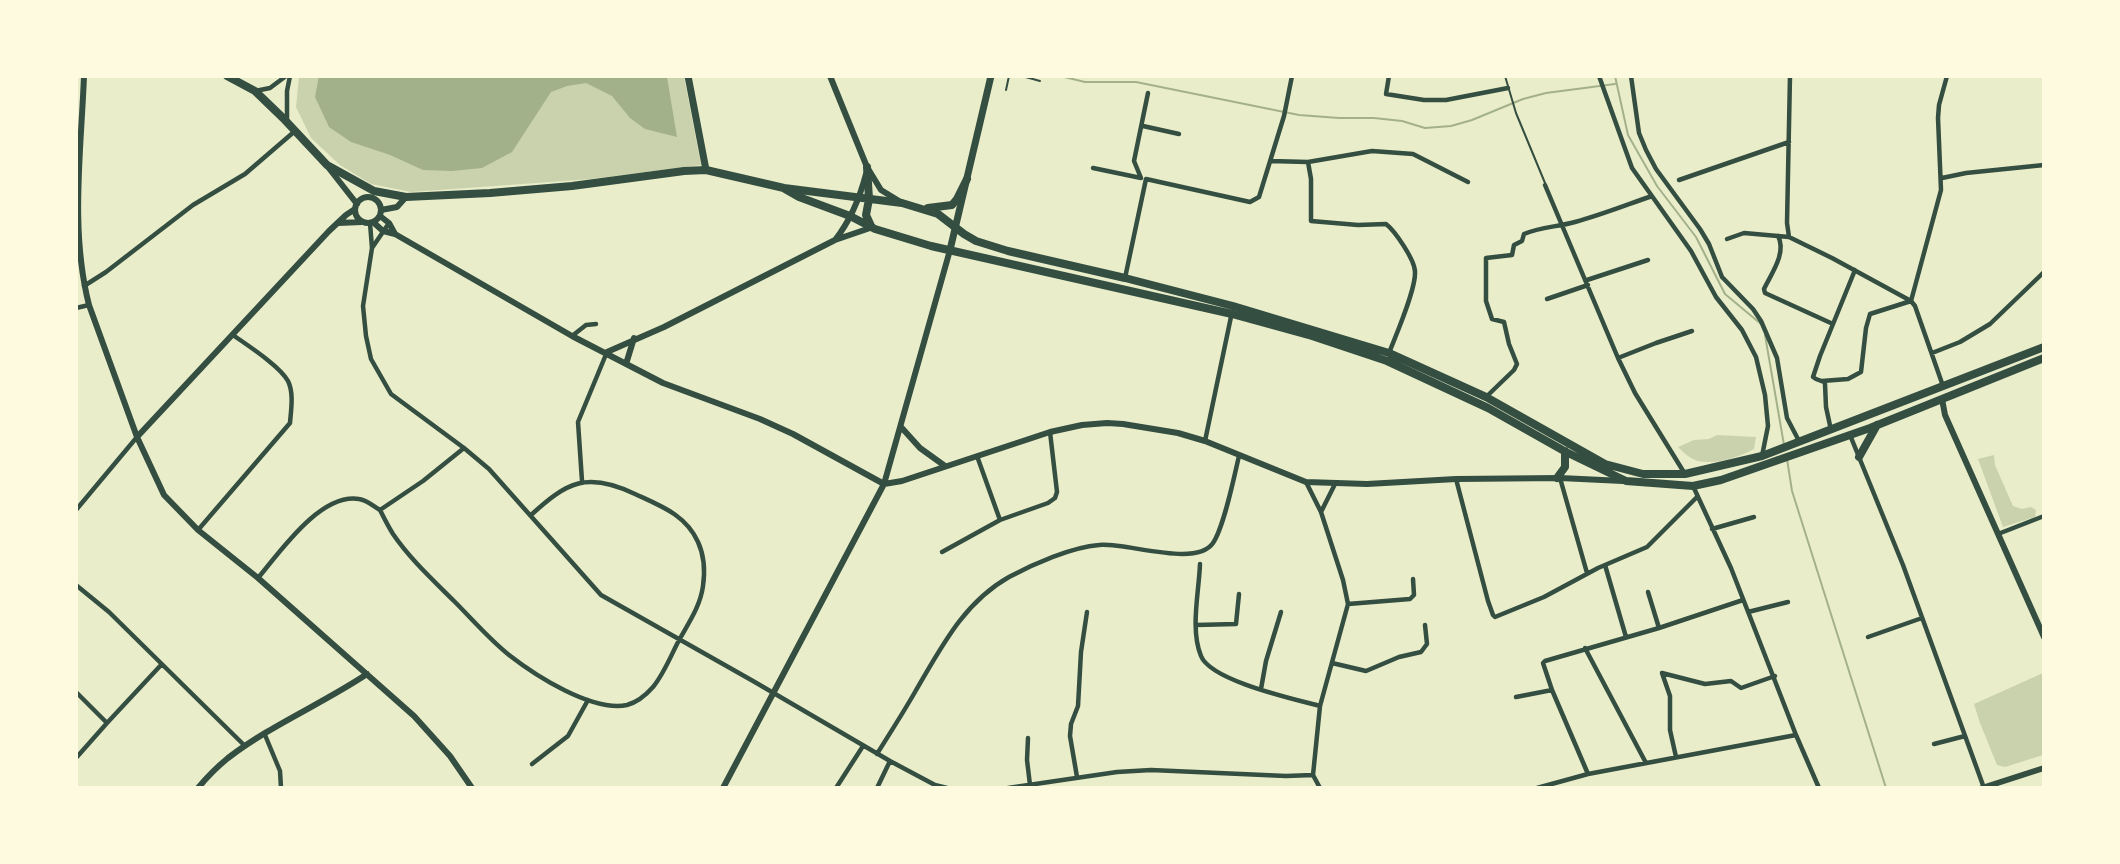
<!DOCTYPE html>
<style>
body{margin:0}
#map{position:relative;width:2120px;height:864px;overflow:hidden;background:#e9edc9;font-family:Rubik,sans-serif}
canvas{display:block}
.frame{position:absolute;inset:0;border:78px solid #fefae0;pointer-events:none}
</style>
<div id="map">
<canvas width="2120" height="864"></canvas>
<div class="frame"></div>
</div>
<script>
const ctx = document.querySelector('canvas').getContext('2d');
ctx.lineJoin = 'round';
function paint(path, color) {
  ctx.fillStyle = color;
  ctx.fill(path, 'evenodd');
}
function strokePath(path, color, width, dash) {
  ctx.strokeStyle = color;
  ctx.lineWidth = width;
  ctx.lineCap = dash ? 'butt' : 'round';
  ctx.setLineDash(dash || []);
  ctx.stroke(path);
}
paint(new Path2D(`
 M 299,77 L 684,77 L 701,165 L 592,179 L 411,192 L 371,184 L 340,165 L 311,138 L 296,107 Z
 M 1717,435 L 1756,437 L 1754,449 C 1739,457 1716,465 1698,461 C 1690,459 1684,453 1678,447 L 1694,440 L 1709,439 Z
 M 1994,455 L 1995,465 L 2013,506 L 2022,509 L 2031,507 L 2036,510 L 2035,517 L 2003,527 L 1978,459 Z
 M 2043,673 L 2043,755 L 2005,767 L 1997,765 L 1980,723 L 1974,704 Z`), '#cad2ad');
paint(new Path2D(`
 M 319,76 L 667,77 L 677,137 L 645,129 L 630,118 L 612,96 L 586,83 L 567,86 L 551,92 L 512,152 L 482,168 L 452,171 L 423,170 L 390,155 L 351,142 L 329,127 L 315,97 Z`), '#a3b18a');
strokePath(new Path2D(`
 M 1060,76 L 1085,82 L 1136,82 L 1299,115 L 1339,118 L 1374,118 L 1402,121 L 1425,128 L 1451,126 L 1472,120 L 1523,99 L 1546,93 L 1615,84
 M 1615,76 L 1628,135 L 1657,186 L 1696,237 L 1725,294 L 1761,324
 M 1765,335 L 1784,445
 M 1787,459 L 1792,491 L 1886,788`), '#a3b18a', 2);
strokePath(new Path2D(`
 M 1022,76 L 1040,81
 M 1505,76 L 1516,113 L 1545,183
 M 1006,90 L 1009,76`), '#344e41', 2);
strokePath(new Path2D(`
 M 1389,76 L 1386,94 L 1424,100 L 1446,100 L 1508,88
 M 1599,76 L 1632,168 L 1691,251 L 1716,297 L 1742,330 L 1756,357 L 1765,395 L 1768,426 L 1762,456
 M 1631,76 L 1639,133 L 1646,150 L 1656,169 L 1700,229 L 1709,244 L 1722,277 L 1753,309 L 1761,321 L 1777,358 L 1787,418 L 1799,441
 M 1790,76 L 1787,223 L 1789,237 L 1832,258 L 1911,301 L 1915,306 L 1943,386
 M 255,91 L 270,88 L 286,76
 M 287,122 L 287,91 L 290,76
 M 1143,126 L 1179,134
 M 1270,161 L 1308,162 L 1372,151 L 1413,154 L 1468,182
 M 1308,162 L 1311,179 L 1311,221 L 1358,225 L 1386,224 C 1395,231 1415,260 1415,272 C 1416,289 1396,335 1389,353
 M 1093,168 L 1141,178
 M 1141,178 L 1134,161 L 1148,93
 M 1942,178 L 1966,173 L 2044,165
 M 1679,180 L 1789,142
 M 1545,185 L 1618,358 L 1635,393 L 1685,474
 M 370,223 L 372,248
 M 389,223 L 372,248 L 363,306 L 366,336 L 371,359 L 391,394 L 464,448 L 489,469 L 601,595 L 753,681 L 890,761 L 935,785 L 947,788
 M 1778,236 C 1787,253 1771,274 1764,289 L 1765,293 L 1833,324
 M 1727,239 L 1744,233 L 1789,237
 M 1125,278 L 1146,179 L 1250,202 L 1259,197 L 1284,116 L 1292,76
 M 1587,280 L 1648,260
 M 84,286 L 106,272 L 193,205 L 245,174 L 295,131
 M 1547,299 L 1588,285
 M 1911,301 L 1941,190 L 1938,118 L 1939,105 L 1947,76
 M 76,308 L 89,305
 M 572,336 L 586,325 L 596,324
 M 1932,353 L 1960,342 L 1990,324 L 2044,272
 M 1618,358 L 1656,343 L 1692,331
 M 1822,381 L 1848,379 L 1861,372 L 1866,328 L 1870,314 L 1911,301
 M 1486,397 L 1514,370 L 1517,364 L 1509,344 L 1504,322 L 1492,319 L 1486,301 L 1486,258 L 1512,255 L 1514,245 L 1522,241 L 1524,234 C 1540,227 1557,227 1575,222 C 1601,215 1626,205 1652,196
 M 1831,430 L 1826,407 L 1825,384 L 1824,382 L 1816,379 L 1813,377 L 1820,356 L 1855,270
 M 1850,435 L 1903,565 L 1984,788
 M 1205,441 L 1232,312
 M 977,456 L 1000,520
 M 1560,478 L 1587,573
 M 1456,479 L 1488,601 L 1493,615 L 1495,617 L 1544,597 L 1598,568 L 1647,547 L 1697,497
 M 582,481 L 578,422 L 607,352
 M 1306,482 L 1321,512 L 1343,580 L 1348,604 L 1320,706 L 1313,775
 M 1693,486 L 1731,568 L 1796,735 L 1819,788
 M 76,510 L 137,437
 M 380,510 C 384,518 388,526 393,534 C 410,559 433,580 454,601 C 472,619 489,639 509,655 C 536,676 592,712 627,705 C 638,702 646,695 653,687 C 663,675 670,658 677,644 C 687,625 700,608 703,586 C 705,572 704,555 698,542 C 686,515 661,506 635,494 C 587,471 567,482 531,515
 M 1321,512 L 1335,484
 M 1712,529 L 1754,517
 M 198,530 L 290,423 C 291,410 294,393 288,381 C 280,366 247,345 233,335
 M 1998,534 L 2044,516
 M 942,552 L 1000,520 L 1048,503 L 1055,498 L 1057,492 L 1050,432
 M 1200,564 C 1199,592 1190,629 1201,656 C 1211,681 1294,699 1320,706
 M 1605,565 L 1626,637
 M 258,578 C 280,552 320,493 359,499 C 367,500 373,506 380,510 L 423,481 L 464,448
 M 76,585 L 109,612 L 245,746
 M 1348,604 L 1410,599 L 1414,595 L 1413,579
 M 1748,612 L 1788,602
 M 1196,625 L 1236,624 L 1239,594
 M 1659,628 L 1743,600
 M 1868,637 L 1922,618
 M 1585,648 L 1646,763
 M 1332,663 L 1366,671 L 1399,657 L 1421,652 L 1427,644 L 1425,625
 M 1261,689 L 1266,661 L 1281,612
 M 1552,690 L 1543,663 L 1545,661 L 1659,628 L 1648,592
 M 76,692 L 107,723
 M 1516,697 L 1552,690 L 1588,774
 M 265,735 L 280,771 L 281,788
 M 1028,738 L 1027,760 L 1030,785
 M 1934,744 L 1965,736
 M 877,754 C 890,733 903,713 915,692 C 941,648 963,603 1009,577 C 1033,564 1072,547 1099,545 C 1126,542 1196,568 1213,543 C 1224,527 1234,477 1239,456
 M 1676,757 L 1670,730 L 1670,696 L 1662,673 L 1705,684 L 1731,681 L 1741,688 L 1775,676
 M 76,758 L 107,723 L 161,665
 M 532,764 L 568,736 L 588,700
 M 1313,775 L 1320,788
 M 1077,777 L 1070,736 L 1071,724 L 1078,706 L 1081,652 L 1087,612
 M 836,788 L 863,746
 M 877,788 L 890,761
 M 1008,788 L 1117,772 L 1151,770 L 1286,776 L 1313,775
 M 1537,788 L 1588,774 L 1796,735`), '#344e41', 4.5);
strokePath(new Path2D(`
 M 84,76 C 81,152 70,231 89,305 L 137,437 L 164,495 L 198,530 L 258,578 L 414,716 L 450,756 L 472,788
 M 830,76 L 867,167 L 881,190 L 899,201
 M 328,167 L 357,204
 M355 210a13 13 0 1 1 26 0a13 13 0 1 1-26 0Z
 M 381,210 L 397,207 L 406,197
 M 380,216 L 389,223 L 395,234
 M 373,222 L 383,231 L 395,234 L 572,336 L 663,383 L 760,419 L 793,434 L 884,484 L 902,481 L 1050,432 L 1082,425 L 1107,423 L 1123,424 L 1178,433 L 1205,441 L 1306,482 L 1367,484 L 1456,479 L 1560,478 L 1623,481
 M 338,223 L 362,222
 M 835,240 C 850,221 860,197 866,174
 M 607,352 L 664,327 L 835,240 L 873,227
 M 626,364 L 634,338
 M 1942,399 L 1945,415 L 2044,637
 M 901,427 L 920,448 L 945,466
 M 137,437 L 329,231 L 346,215 L 355,209
 M 198,788 C 207,777 217,767 228,758 C 271,725 322,704 367,674
 M 723,788 L 884,484 L 950,250
 M 1982,788 L 2044,768`), '#344e41', 6);
strokePath(new Path2D(`
 M 688,76 L 706,170
 M 950,250 L 991,76`), '#344e41', 7);
strokePath(new Path2D(`
 M 227,76 L 255,91 L 283,118 L 327,165 L 374,191 L 406,197 L 490,193 L 572,186 L 684,171 L 706,170 L 784,188 L 902,203 L 938,214 L 964,234 L 976,241 L 1008,251 L 1125,278 L 1233,306 L 1389,353 L 1486,397 L 1605,464 L 1643,474 L 1685,474 L 1762,456 L 2044,347
 M 867,167 L 869,199 L 866,215 L 871,226
 M 785,189 L 799,197 L 850,216 L 875,229 L 931,246 L 1232,314 L 1312,336 L 1387,361 L 1488,408 L 1566,452 L 1626,481 L 1693,486 L 1721,480 L 1870,428 L 2044,358
 M 928,208 L 952,205 L 957,199 L 967,179
 M 1859,457 L 1877,425
 M 1557,478 L 1565,467 L 1565,451`), '#344e41', 8);
</script>
